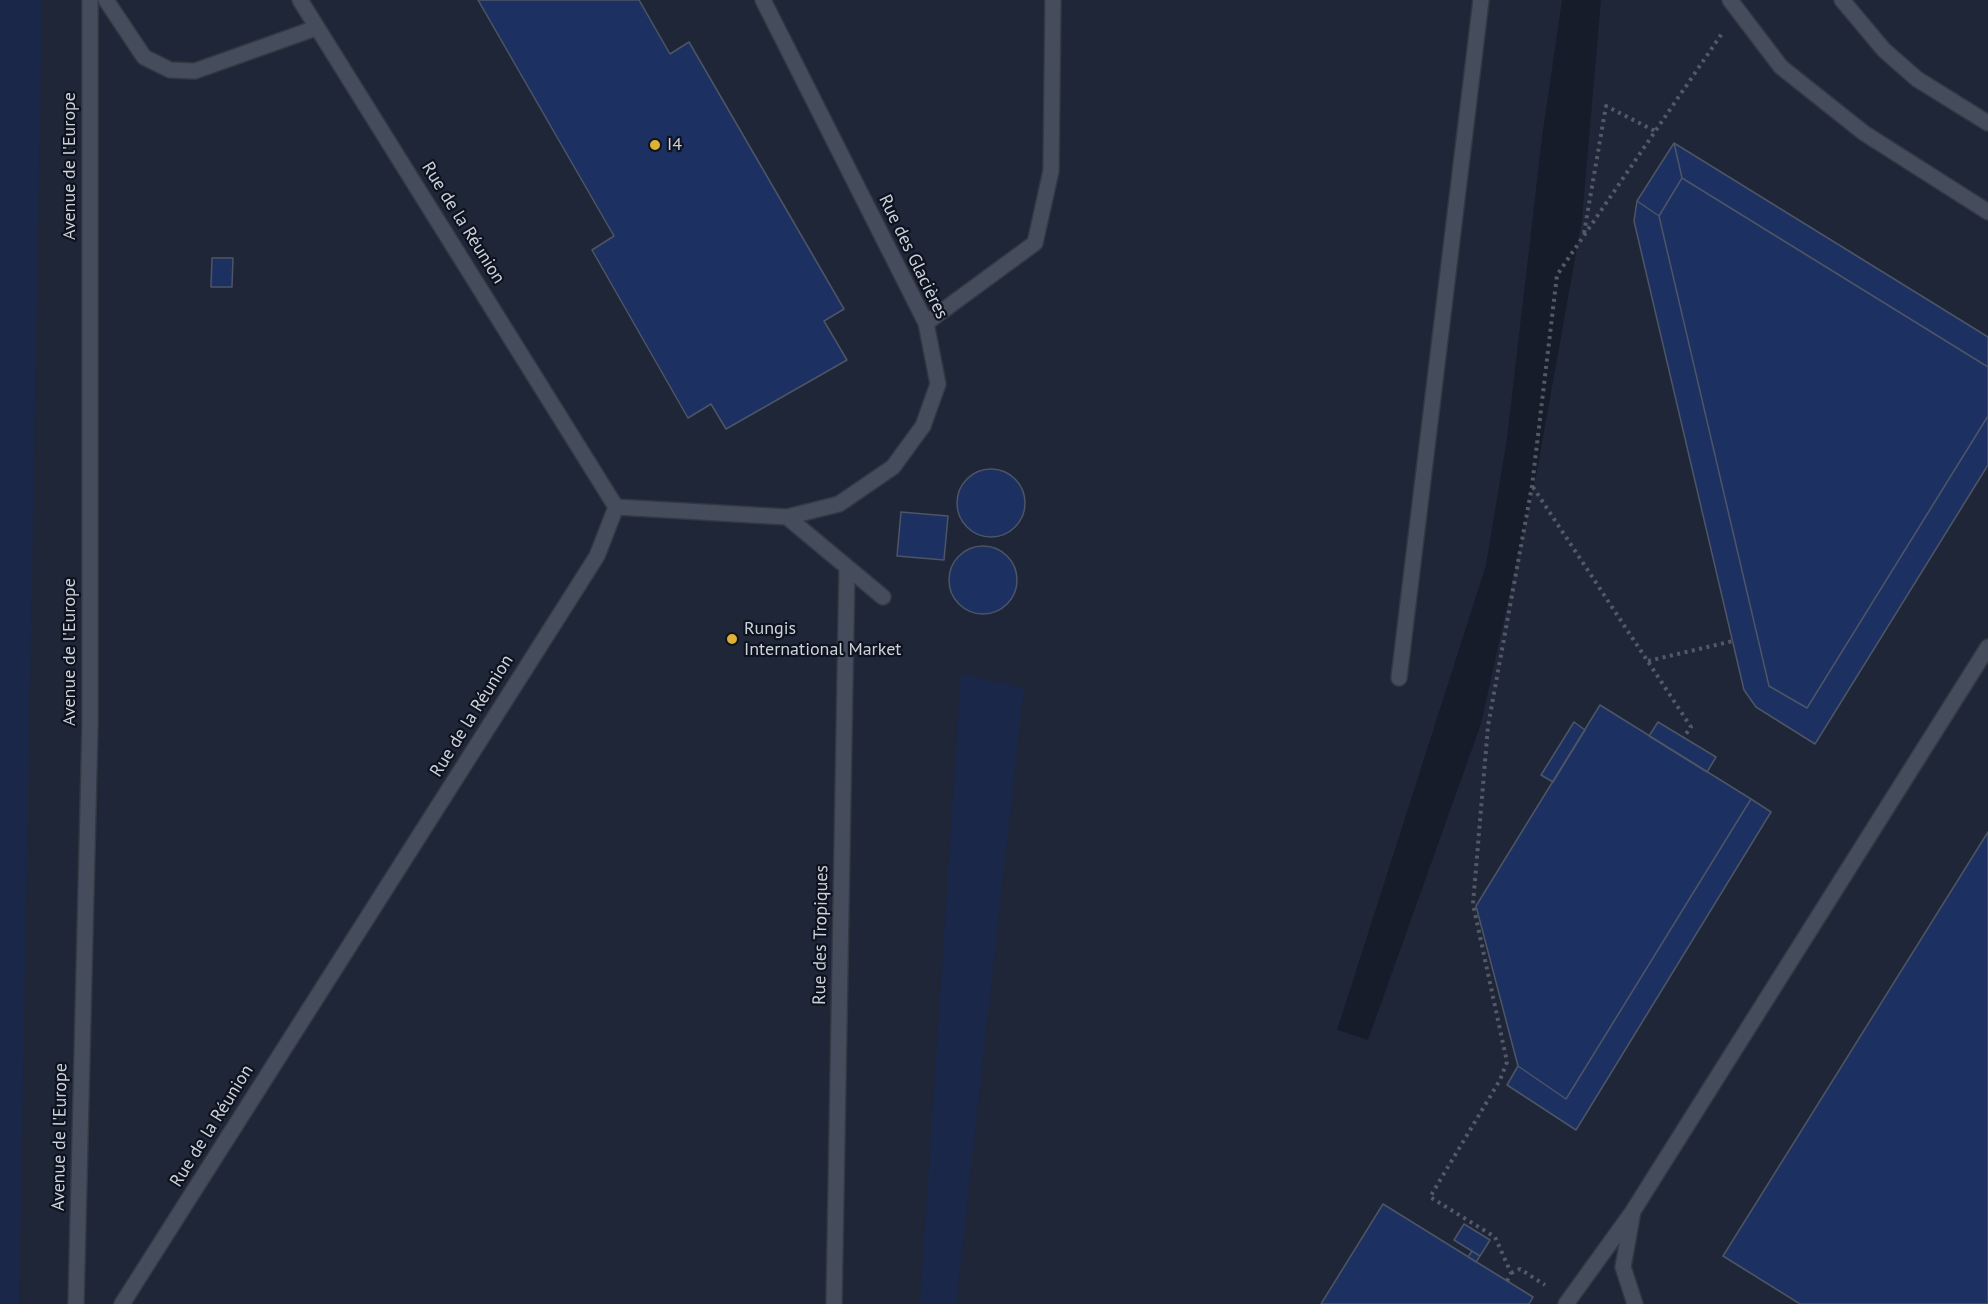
<!DOCTYPE html>
<meta charset="utf-8">
<style>
body{margin:0}
canvas{display:block;background:#171c2a}
</style>
<canvas width="1988" height="1304"></canvas>
<script>
const ctx = document.querySelector('canvas').getContext('2d');
ctx.lineJoin = 'round';
function paint(path, color) {
  ctx.fillStyle = color;
  ctx.fill(path, 'evenodd');
}
function strokePath(path, color, width, dash) {
  ctx.strokeStyle = color;
  ctx.lineWidth = width;
  ctx.lineCap = dash ? 'butt' : 'round';
  ctx.setLineDash(dash || []);
  ctx.stroke(path);
}
function drawText(font, color, halo, rows, align = 'center') {
  ctx.font = font + ' "PT Sans",sans-serif';
  ctx.lineWidth = 4.5;
  ctx.setLineDash([]);
  ctx.textBaseline = 'middle';
  ctx.strokeStyle = halo;
  ctx.fillStyle = color;
  for (const [text, x, y, turn = 0] of rows) {
    ctx.save();
    ctx.translate(x, y);
    ctx.rotate((+turn || 0) * Math.PI / 180);
    ctx.textAlign = isNaN(turn) ? turn : align;
    if (halo) ctx.strokeText(text, 0, 0);
    ctx.fillText(text, 0, 0);
    ctx.restore();
  }
}
paint(new Path2D(`
 M 0,0 L 1562,0 L 1542,137 L 1507,438 L 1486,565 L 1337,1030 L 1368,1040 L 1481,724 L 1537,471 L 1582,220 L 1601,0 L 1988,0 L 1988,1304 L 0,1304 Z`), '#1e2638');
paint(new Path2D(`
 M 0,0 L 42,0 L 19,1304 L 0,1304 Z
 M 961,674 L 1024,688 L 956,1304 L 920,1304 Z`), '#1a2749');
const building = new Path2D(`
 M 478,0 L 639,0 L 670,54 L 689,42 L 844,309 L 824,321 L 847,360 L 726,429 L 711,404 L 688,418 L 592,250 L 614,236 Z
 M 1674,143 L 1988,337 L 1988,367 L 1682,178 Z
 M 1674,143 L 1682,178 L 1659,216 L 1637,201 Z
 M 1682,178 L 1988,367 L 1988,416 L 1807,708 L 1769,686 L 1659,216 Z
 M 1637,201 L 1659,216 L 1769,686 L 1807,708 L 1988,416 L 1988,465 L 1815,744 L 1756,707 L 1744,690 L 1634,221 Z
 M 212,258 L 233,258 L 232,287 L 211,287 Z
 M957 503a34 34 0 1 1 68 0a34 34 0 1 1-68 0Z
 M 901,512 L 948,516 L 944,560 L 897,556 Z
 M949 580a34 34 0 1 1 68 0a34 34 0 1 1-68 0Z
 M 1600,705 L 1751,799 L 1566,1099 L 1518,1066 L 1476,906 Z
 M 1574,722 L 1585,730 L 1553,782 L 1541,775 Z
 M 1658,722 L 1716,757 L 1707,772 L 1649,736 Z
 M 1751,799 L 1771,812 L 1576,1130 L 1507,1085 L 1518,1066 L 1566,1099 Z
 M 1988,832 L 1988,1304 L 1800,1304 L 1723,1256 Z
 M 1383,1204 L 1533,1297 L 1529,1304 L 1321,1304 Z
 M 1464,1224 L 1490,1240 L 1480,1256 L 1454,1240 Z
 M 1472,1251 L 1480,1256 L 1476,1262 L 1468,1257 Z`);
paint(building, '#1c3062');
strokePath(building, '#4d5565', 1.5);
const lane = new Path2D(`
 M 106,0 L 144,57 L 170,70 L 195,71 L 316,28
 M 1730,0 L 1781,67 L 1864,133 L 1988,212
 M 1842,0 L 1884,50 L 1917,79 L 1988,123
 M 926,323 L 1035,243 L 1051,171 L 1053,0
 M 616,507 L 787,517 L 839,504 L 893,467 L 923,426 L 938,384 L 926,323 L 763,0
 M 787,517 L 883,597
 M 1399,678 L 1481,0
 M 76,1304 L 90,726 L 90,0
 M 122,1304 L 597,556 L 616,507 L 300,0
 M 834,1304 L 847,567
 M 1566,1304 L 1631,1214
 M 1635,1304 L 1623,1267 L 1633,1211 L 1988,647`);
strokePath(lane, '#333842', 18);
strokePath(new Path2D(`
 M 1584,233 L 1606,106 L 1655,131
 M 1533,487 L 1691,727 L 1683,738
 M 1648,661 L 1733,641
 M 1511,1273 L 1520,1269 L 1545,1285
 M 1507,1281 L 1511,1273 L 1495,1237 L 1430,1197 L 1500,1080 L 1507,1062 L 1473,904 L 1488,726 L 1532,486 L 1557,275 L 1723,32`), '#545966', 4, [3, 4.5]);
strokePath(lane, '#454c5b', 15);
for (const [x, y, r, color] of [
 [655,145,6,"#ddb133"],
 [732,639,6,"#ddb133"]
]) {
  const dot = new Path2D();
  dot.arc(x, y, r, 0, 2 * Math.PI);
  ctx.fillStyle = color;
  ctx.fill(dot);
  strokePath(dot, '#0e1320', 2);
}
drawText('18px', '#cdd2db', '#0e1320', [
 ["I4",667,145],
 ["Rungis",744,629],
 ["International Market",744,650]
], 'left');
drawText('18px', '#cdd2db', '#0e1320', [
 ["Avenue de l'Europe",70,166,-90],
 ["Rue de la Réunion",463,223,58],
 ["Rue des Glacières",913,257,64],
 ["Avenue de l'Europe",70,652,-90],
 ["Rue de la Réunion",472,716,-58],
 ["Rue des Tropiques",821,935,-89],
 ["Rue de la Réunion",212,1126,-58],
 ["Avenue de l'Europe",60,1137,-89]
]);
</script>
